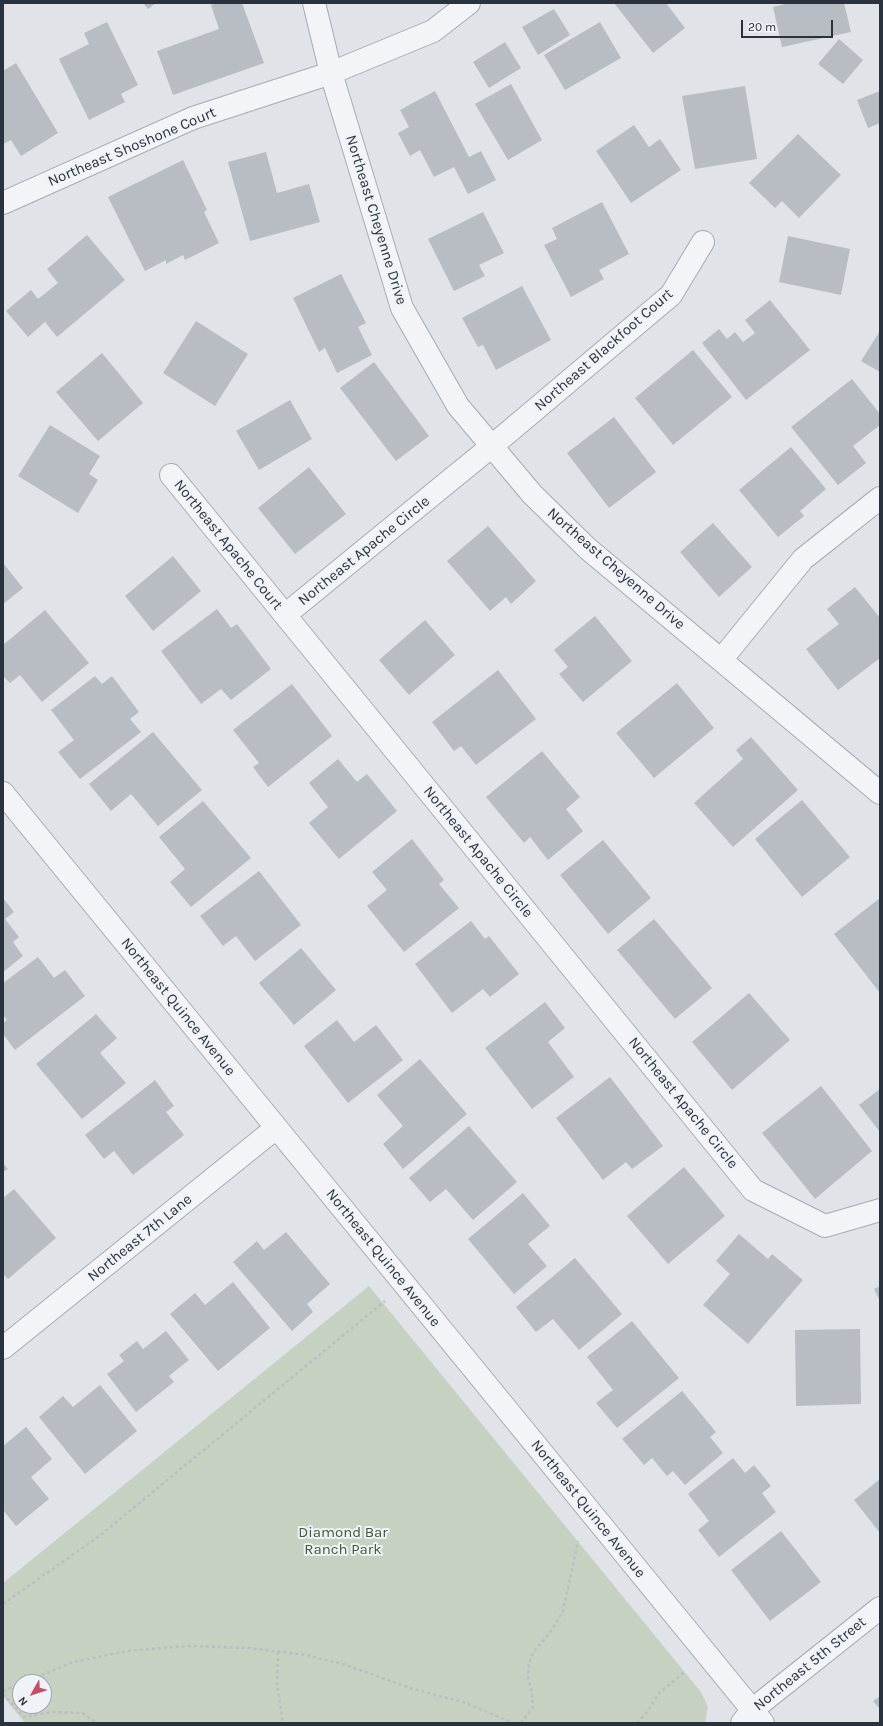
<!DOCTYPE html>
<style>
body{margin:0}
#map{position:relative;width:883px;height:1726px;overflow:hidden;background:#e0e4e8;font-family:Karla,sans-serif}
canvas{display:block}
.frame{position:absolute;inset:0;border:4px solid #2a323e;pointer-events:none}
.north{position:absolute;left:12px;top:1674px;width:40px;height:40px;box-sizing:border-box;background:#eff2f6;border:1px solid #a0a5ac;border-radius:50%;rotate:231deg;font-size:11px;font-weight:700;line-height:16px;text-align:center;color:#2a323e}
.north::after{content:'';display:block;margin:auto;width:14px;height:18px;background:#c54d66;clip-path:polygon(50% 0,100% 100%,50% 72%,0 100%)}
.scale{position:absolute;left:741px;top:20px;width:92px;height:18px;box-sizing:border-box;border:2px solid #2a323e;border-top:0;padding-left:5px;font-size:12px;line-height:14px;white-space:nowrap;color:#2a323e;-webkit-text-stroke:3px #eff2f6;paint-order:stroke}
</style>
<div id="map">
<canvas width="883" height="1726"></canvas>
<div class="frame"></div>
<div class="north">N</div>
<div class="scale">20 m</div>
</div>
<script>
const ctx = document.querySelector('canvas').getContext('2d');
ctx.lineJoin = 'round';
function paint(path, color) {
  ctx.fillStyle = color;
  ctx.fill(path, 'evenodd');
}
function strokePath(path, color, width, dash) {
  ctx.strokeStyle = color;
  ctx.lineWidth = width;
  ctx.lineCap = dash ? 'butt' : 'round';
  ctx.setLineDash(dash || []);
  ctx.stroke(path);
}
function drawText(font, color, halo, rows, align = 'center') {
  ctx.font = font + ' Karla,sans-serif';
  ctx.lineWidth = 4;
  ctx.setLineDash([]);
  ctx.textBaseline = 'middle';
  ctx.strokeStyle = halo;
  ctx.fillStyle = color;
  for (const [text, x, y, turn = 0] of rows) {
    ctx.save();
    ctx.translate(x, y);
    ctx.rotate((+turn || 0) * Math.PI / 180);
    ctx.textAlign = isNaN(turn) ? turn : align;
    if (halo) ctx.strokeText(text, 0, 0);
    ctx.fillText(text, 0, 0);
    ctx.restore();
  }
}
paint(new Path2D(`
 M 369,1286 L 701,1692 L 708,1707 L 705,1723 L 25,1723 L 3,1696 L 3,1583 ZM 20,1682 L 44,1682 L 44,1706 L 20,1706 Z`), '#c7d1c2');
paint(new Path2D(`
 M 143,3 L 156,3 L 148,9 Z
 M 217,3 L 242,3 L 264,63 L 173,95 L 157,51 L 219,29 L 211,5 Z
 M 614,3 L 666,3 L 685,28 L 653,53 Z
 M 789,3 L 844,3 L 851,32 L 782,47 L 773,7 Z
 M 554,9 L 570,35 L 538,55 L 522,27 Z
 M 107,22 L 138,85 L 121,94 L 125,102 L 89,120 L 59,59 L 89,44 L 84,33 Z
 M 600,22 L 621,58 L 565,90 L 544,55 Z
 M 839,39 L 863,60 L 843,84 L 818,64 Z
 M 505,42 L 521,68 L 489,88 L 473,62 Z
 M 16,63 L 58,133 L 21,156 L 11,140 L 3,144 L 3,71 Z
 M 511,84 L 542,140 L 508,160 L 475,104 Z
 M 745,86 L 757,159 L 695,169 L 682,96 Z
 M 435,91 L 469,157 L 481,151 L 496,180 L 468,194 L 454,167 L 434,177 L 420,150 L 410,156 L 398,133 L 409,127 L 400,110 Z
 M 880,91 L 880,123 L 868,128 L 857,100 Z
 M 634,125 L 649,147 L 660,139 L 681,170 L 631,203 L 596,151 Z
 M 798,134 L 841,175 L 799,218 L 782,201 L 775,208 L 749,183 Z
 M 266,152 L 277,193 L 309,184 L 320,222 L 250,241 L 228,162 Z
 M 183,160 L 207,210 L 204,212 L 219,243 L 185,260 L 183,255 L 166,264 L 166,260 L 145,271 L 108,197 Z
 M 602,202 L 629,254 L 599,270 L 604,279 L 571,297 L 544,245 L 557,239 L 552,228 Z
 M 483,212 L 504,253 L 479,265 L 485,276 L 454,291 L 428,239 Z
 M 87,235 L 125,280 L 57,337 L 45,322 L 28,337 L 6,311 L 31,290 L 38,299 L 58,283 L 47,269 Z
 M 788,236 L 850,249 L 841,295 L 779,282 Z
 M 341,274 L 366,323 L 358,327 L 372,355 L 337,373 L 325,348 L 319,352 L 293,298 Z
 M 522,286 L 551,340 L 496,370 L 483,345 L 478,347 L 462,318 Z
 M 770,300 L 810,350 L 746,400 L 702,343 L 719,329 L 727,339 L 735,332 L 743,342 L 755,333 L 745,320 Z
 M 196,321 L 248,354 L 215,406 L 163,373 Z
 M 880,331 L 880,372 L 861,361 Z
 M 693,350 L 732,397 L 673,445 L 635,398 Z
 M 102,353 L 143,403 L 98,441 L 56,392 Z
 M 374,362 L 429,436 L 396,461 L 340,388 Z
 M 852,379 L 880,414 L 880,425 L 853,446 L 866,463 L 838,485 L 791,427 Z
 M 290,400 L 312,439 L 259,470 L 236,431 Z
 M 614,417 L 656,472 L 609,508 L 567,453 Z
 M 50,425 L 100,456 L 89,474 L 98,480 L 78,513 L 18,476 Z
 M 791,447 L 826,489 L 800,511 L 804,516 L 778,537 L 739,490 Z
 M 309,467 L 346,514 L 295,554 L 258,508 Z
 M 713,523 L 752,567 L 719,597 L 680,552 Z
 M 488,526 L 536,581 L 511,604 L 506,597 L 490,611 L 447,561 Z
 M 173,556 L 201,591 L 153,631 L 125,596 Z
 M 3,563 L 23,588 L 3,604 Z
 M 855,587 L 880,618 L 880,658 L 838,690 L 806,649 L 839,624 L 827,609 Z
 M 217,609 L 231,628 L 237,624 L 271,669 L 231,700 L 221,689 L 201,704 L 161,651 Z
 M 45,610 L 89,663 L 42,702 L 20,675 L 10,683 L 3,676 L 3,645 Z
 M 595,616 L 632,661 L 583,702 L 559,674 L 568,667 L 554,650 Z
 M 425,620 L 455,655 L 409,695 L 379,660 Z
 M 498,670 L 536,719 L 476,765 L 461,746 L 454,751 L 432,722 Z
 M 95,676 L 102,684 L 112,676 L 139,712 L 130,719 L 141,732 L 80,779 L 58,752 L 74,740 L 51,710 Z
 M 677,683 L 714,728 L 654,778 L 616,733 Z
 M 292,684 L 332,736 L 268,787 L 253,767 L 259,763 L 233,730 Z
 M 153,732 L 202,790 L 158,826 L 131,794 L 111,811 L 89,784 Z
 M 751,737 L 798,790 L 733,847 L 694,803 L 743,759 L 736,750 Z
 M 542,751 L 580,797 L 566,809 L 583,831 L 548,860 L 530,837 L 524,843 L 486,797 Z
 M 338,759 L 357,782 L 367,774 L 397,811 L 339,859 L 309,823 L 328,807 L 309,783 Z
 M 802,800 L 850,857 L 802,897 L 755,839 Z
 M 203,801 L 251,858 L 191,907 L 170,882 L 185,869 L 159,837 Z
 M 412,839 L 444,880 L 439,884 L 459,908 L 404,952 L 367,906 L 387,890 L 372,872 Z
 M 603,840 L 651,898 L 608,934 L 560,875 Z
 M 259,871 L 301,925 L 255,961 L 236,936 L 223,946 L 200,916 Z
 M 3,898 L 14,912 L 5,919 L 19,937 L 13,942 L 23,956 L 3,972 Z
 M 880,898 L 880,993 L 834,934 Z
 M 654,919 L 712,988 L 675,1019 L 617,950 Z
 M 471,921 L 485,939 L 489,936 L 519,974 L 490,997 L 483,989 L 452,1013 L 415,964 Z
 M 301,948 L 336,990 L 294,1025 L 259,983 Z
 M 38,957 L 54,978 L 65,970 L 85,996 L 15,1050 L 3,1034 L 3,1023 L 7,1020 L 3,1015 L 3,983 Z
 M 749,993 L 790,1040 L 732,1090 L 692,1042 Z
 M 545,1002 L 565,1028 L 548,1042 L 574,1077 L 532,1109 L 485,1048 Z
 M 96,1014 L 117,1038 L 100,1053 L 126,1083 L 82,1119 L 36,1064 Z
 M 337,1020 L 354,1042 L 376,1025 L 403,1060 L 348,1103 L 304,1046 Z
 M 420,1059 L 467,1114 L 403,1169 L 383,1144 L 403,1126 L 377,1095 Z
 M 610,1077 L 663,1146 L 632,1169 L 626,1162 L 603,1180 L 556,1118 Z
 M 155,1080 L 174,1106 L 166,1112 L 184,1135 L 133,1175 L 114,1151 L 104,1159 L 85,1135 Z
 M 821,1086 L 872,1151 L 815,1199 L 762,1133 Z
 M 880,1089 L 880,1132 L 859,1105 Z
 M 469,1126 L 517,1182 L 473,1220 L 446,1189 L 430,1202 L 409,1178 Z
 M 3,1163 L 8,1169 L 3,1172 Z
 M 684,1167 L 725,1216 L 668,1264 L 627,1216 Z
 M 14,1189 L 56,1238 L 8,1279 L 3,1274 L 3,1198 Z
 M 523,1193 L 550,1226 L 528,1244 L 547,1266 L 514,1294 L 468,1239 Z
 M 286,1232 L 330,1284 L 307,1304 L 313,1312 L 292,1331 L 233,1262 L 257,1241 L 264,1250 Z
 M 739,1234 L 768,1259 L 772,1254 L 803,1280 L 748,1344 L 703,1305 L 730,1274 L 716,1261 Z
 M 575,1258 L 622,1314 L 579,1350 L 553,1319 L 536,1332 L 516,1307 Z
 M 233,1282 L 270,1328 L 218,1371 L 170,1314 L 195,1293 L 205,1305 Z
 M 880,1286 L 880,1301 L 874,1289 Z
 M 632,1321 L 679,1378 L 617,1428 L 596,1403 L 613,1390 L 587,1357 Z
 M 860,1329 L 861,1404 L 796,1406 L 795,1330 Z
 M 166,1331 L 189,1360 L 169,1376 L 174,1382 L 136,1412 L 107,1374 L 124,1361 L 119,1355 L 137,1341 L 143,1349 Z
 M 100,1385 L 137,1431 L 85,1474 L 39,1417 L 63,1396 L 73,1407 Z
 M 682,1391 L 716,1432 L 710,1437 L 723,1453 L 685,1485 L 673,1471 L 667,1476 L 652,1458 L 644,1465 L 622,1439 Z
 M 26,1427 L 52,1459 L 31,1477 L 49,1499 L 16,1526 L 3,1510 L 3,1446 Z
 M 733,1458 L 745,1473 L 754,1465 L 771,1486 L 762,1493 L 776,1512 L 719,1557 L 698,1530 L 709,1521 L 688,1494 Z
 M 880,1479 L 880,1533 L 854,1500 Z
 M 781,1531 L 821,1582 L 770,1621 L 731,1570 Z
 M 880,1696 L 880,1709 L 873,1701 Z`), '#b8bdc4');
const street = new Path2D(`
 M 314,3 L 331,73 L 402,308 L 458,406 L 532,494 L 587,548 L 880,793
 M 3,203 L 193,118 L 331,73 L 433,31 L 469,3
 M 171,475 L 753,1190 L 825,1226 L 880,1210
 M 285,615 L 492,446 L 671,295 L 703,242
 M 721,660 L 803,559 L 880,498
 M 3,793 L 763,1723
 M 3,1348 L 276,1128
 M 742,1723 L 752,1710 L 880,1608`);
strokePath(street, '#a6abb2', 24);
strokePath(new Path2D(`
 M 3,1604 L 98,1537 L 385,1301
 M 278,1652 L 277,1684 L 283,1723
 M 25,1682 L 73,1662 L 128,1651 L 187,1646 L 249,1648 L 306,1655 L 346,1665 L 410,1688 L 463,1702 L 513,1723
 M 3,1691 L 20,1684
 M 3,1694 L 24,1717 L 52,1712 L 82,1713 L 97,1723
 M 521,1723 L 533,1707 L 532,1694 L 528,1677 L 529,1663 L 534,1651 L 550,1633 L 563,1611 L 578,1541
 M 637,1723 L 647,1712 L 660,1692 L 686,1671`), '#babec3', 2.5, [3, 3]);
strokePath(street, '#f2f4f7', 22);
drawText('15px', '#2a323e', '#eff2f6', [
 ["Northeast Shoshone Court",132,147,-23],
 ["Northeast Cheyenne Drive",376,220,73],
 ["Northeast Blackfoot Court",604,350,-41],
 ["Northeast Apache Court",228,545,51],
 ["Northeast Apache Circle",364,551,-39],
 ["Northeast Cheyenne Drive",616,569,41],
 ["Northeast Apache Circle",478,852,51],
 ["Northeast Quince Avenue",178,1007,51],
 ["Northeast Apache Circle",683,1103,51],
 ["Northeast 7th Lane",140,1238,-39],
 ["Northeast Quince Avenue",383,1258,51],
 ["Northeast Quince Avenue",588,1509,51],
 ["Northeast 5th Street",810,1664,-39]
]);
drawText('15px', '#405938', '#eff2f6', [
 ["Diamond Bar",343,1533],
 ["Ranch Park",343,1550]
]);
</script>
